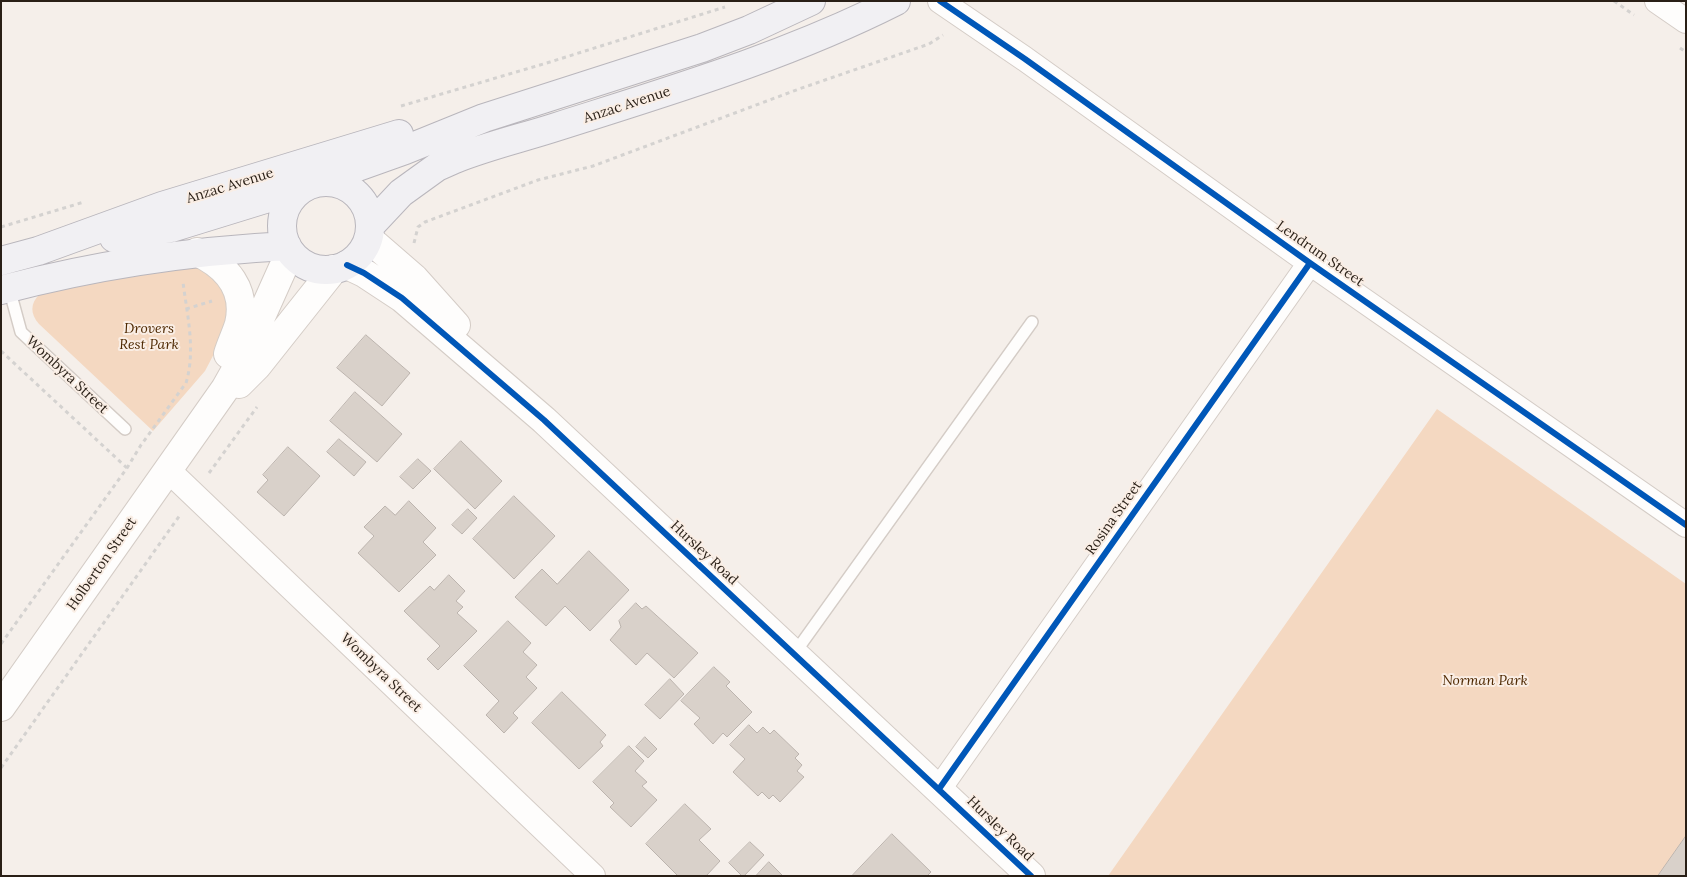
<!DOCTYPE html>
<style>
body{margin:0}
#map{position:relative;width:1687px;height:877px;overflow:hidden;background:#f5efea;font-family:Lora,serif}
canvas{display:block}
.frame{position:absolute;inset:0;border:2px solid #291f16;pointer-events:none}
</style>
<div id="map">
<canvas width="1687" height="877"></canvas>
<div class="frame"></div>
</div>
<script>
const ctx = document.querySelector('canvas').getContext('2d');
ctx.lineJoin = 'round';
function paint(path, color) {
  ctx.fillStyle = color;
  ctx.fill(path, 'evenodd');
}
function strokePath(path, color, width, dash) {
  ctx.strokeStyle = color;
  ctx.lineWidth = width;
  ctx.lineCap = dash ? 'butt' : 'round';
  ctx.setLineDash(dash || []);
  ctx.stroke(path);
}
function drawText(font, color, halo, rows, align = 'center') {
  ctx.font = font + ' Lora,serif';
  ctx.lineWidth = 4;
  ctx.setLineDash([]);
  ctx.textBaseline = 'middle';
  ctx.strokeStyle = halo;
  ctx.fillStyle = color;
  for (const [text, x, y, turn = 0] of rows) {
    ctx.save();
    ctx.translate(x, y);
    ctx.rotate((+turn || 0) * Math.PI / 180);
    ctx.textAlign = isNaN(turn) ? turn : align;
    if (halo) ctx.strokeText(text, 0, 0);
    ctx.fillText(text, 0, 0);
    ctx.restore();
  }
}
paint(new Path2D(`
 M 178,265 L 205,267 L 231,295 L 227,329 L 205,371 L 153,431 L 39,324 C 30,314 30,303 40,294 Z
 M 1437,409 L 1686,584 L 1686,836 L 1658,876 L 1108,876 Z`), '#f4d8c1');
const building = new Path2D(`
 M 366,335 L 410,373 L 382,406 L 337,368 Z
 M 355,392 L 402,434 L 377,462 L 330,421 Z
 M 339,439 L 366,462 L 354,476 L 327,452 Z
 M 461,441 L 502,481 L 475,509 L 434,469 Z
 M 288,447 L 320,476 L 284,516 L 257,492 L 268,480 L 263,475 Z
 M 418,459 L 431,471 L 413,489 L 400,477 Z
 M 514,496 L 555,536 L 514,579 L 473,539 Z
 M 409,501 L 436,528 L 423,542 L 436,555 L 399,592 L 358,553 L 374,536 L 364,527 L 385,506 L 395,515 Z
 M 468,509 L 477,518 L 462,534 L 452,525 Z
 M 589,551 L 629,590 L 590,631 L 565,606 L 546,626 L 515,597 L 542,569 L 557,584 Z
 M 449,575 L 465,591 L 456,601 L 463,607 L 457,613 L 477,631 L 438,670 L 427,659 L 440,646 L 404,611 L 430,586 L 434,590 Z
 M 636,603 L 642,609 L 646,606 L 698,653 L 674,678 L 647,653 L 636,665 L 610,640 L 621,627 L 619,621 Z
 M 508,621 L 531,643 L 523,652 L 537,665 L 526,677 L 537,688 L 513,713 L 518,718 L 504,733 L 486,715 L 499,701 L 464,666 Z
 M 714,667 L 730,682 L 726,686 L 752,712 L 727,737 L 723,733 L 713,744 L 694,724 L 700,718 L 681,701 Z
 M 670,679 L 684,694 L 660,719 L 645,705 Z
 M 562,692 L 606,735 L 600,742 L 603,746 L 579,769 L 532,723 Z
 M 749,725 L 757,733 L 763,727 L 770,734 L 774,730 L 799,754 L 795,758 L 802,765 L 797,771 L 804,777 L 780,802 L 773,795 L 769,799 L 762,792 L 758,796 L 733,772 L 745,759 L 730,745 Z
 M 645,737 L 657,749 L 648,758 L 636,747 Z
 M 629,746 L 644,761 L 635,771 L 647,782 L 642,786 L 657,800 L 631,827 L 610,807 L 614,803 L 593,782 Z
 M 685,804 L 711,829 L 699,840 L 720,861 L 706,876 L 678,876 L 646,844 Z
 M 892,834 L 931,872 L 927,876 L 852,876 Z
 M 1686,836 L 1686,876 L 1658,876 Z
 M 750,842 L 764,855 L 744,876 L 742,876 L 729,863 Z
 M 769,862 L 783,876 L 756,876 Z`);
paint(building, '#d9d1ca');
strokePath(building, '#bcb4ae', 1);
const lane = new Path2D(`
 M 9,288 L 21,332 L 125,429
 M 794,654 L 1032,322`);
const street = new Path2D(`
 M 940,1 L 1025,59 L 1310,263 L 1686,525
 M 1657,1 L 1686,21
 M 168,470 L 593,876
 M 939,789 L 1310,263`);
const secondary = new Path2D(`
 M 369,239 L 414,278 L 456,325
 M 197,252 C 227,266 247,290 239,324 C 236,334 231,344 228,354
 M 347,265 L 364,273 L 402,298 L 544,420 L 1031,876
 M 239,384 L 257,366 L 334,269
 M 1,707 L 225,389 L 243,357 L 290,252`);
const primary = new Path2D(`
 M 318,181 L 405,150 L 484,118 L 702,48 L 749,30 L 811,1
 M282 226a44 44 0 1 1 88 0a44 44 0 1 1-88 0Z
 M 371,225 L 401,193 L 437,167 L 455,159 C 487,146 522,138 556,127 C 672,90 787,56 896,1
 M 114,238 L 171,228 L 304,187
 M 1,261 L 38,251 L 162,206 L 399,134
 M 1,290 C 95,265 189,251 287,246`);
strokePath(lane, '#d4ccc6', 14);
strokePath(street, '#d4ccc6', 26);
strokePath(secondary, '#d4ccc6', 30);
strokePath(primary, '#b9b6bc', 30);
strokePath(new Path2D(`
 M 1614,1 L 1634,15
 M 1680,48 L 1686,52
 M 401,106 L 550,62 L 725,7
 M 1,227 L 84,202
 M 414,243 L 418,227 L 425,222 L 538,180 L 593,166 L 799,89 L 929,44 L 943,35
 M 186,309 L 212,301
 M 1,351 L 127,468
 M 209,473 L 257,407
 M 1,644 L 127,468 L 141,445 L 186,383 C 196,350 187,315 183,282
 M 1,768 L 180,515`), '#d4d2d0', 3, [4, 4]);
strokePath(lane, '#fefdfc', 11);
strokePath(street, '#fefdfc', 24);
strokePath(secondary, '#fefdfc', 28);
strokePath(primary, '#f1f0f3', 28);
strokePath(new Path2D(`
 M 940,1 L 1025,59 L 1310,263 L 1686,525
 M 347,265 L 364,273 L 402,298 L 544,420 L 1031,876
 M 939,789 L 1310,263`), '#0057b8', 6);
drawText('14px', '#291f16', '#faeee5', [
 ["Anzac Avenue",627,105,-18],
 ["Anzac Avenue",230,186,-17],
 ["Lendrum Street",1320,254,35],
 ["Wombyra Street",67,375,43],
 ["Rosina Street",1114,518,-55],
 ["Hursley Road",704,553,43],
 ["Holberton Street",102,564,-55],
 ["Wombyra Street",381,673,44],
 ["Hursley Road",1000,829,44]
]);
drawText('italic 14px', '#4e2800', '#faeee5', [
 ["Drovers",149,329],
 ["Rest Park",149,345],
 ["Norman Park",1485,681]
]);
</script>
